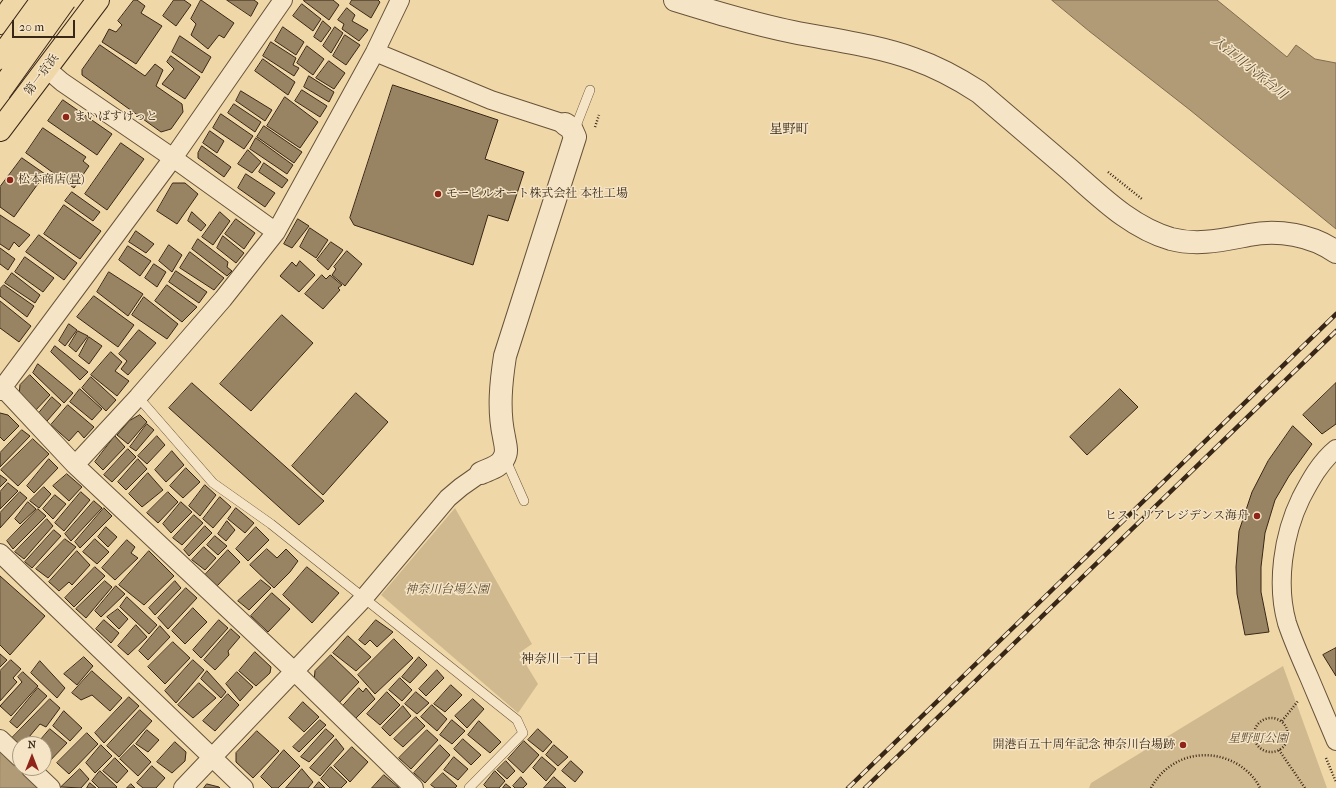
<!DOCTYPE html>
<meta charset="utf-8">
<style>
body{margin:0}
#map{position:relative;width:1336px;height:788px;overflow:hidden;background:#f0d7a8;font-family:"IM FELL French Canon",serif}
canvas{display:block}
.north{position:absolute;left:12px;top:736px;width:40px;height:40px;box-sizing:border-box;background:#f5e5c6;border:1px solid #a99980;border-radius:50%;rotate:0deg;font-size:11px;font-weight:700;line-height:16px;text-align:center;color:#382716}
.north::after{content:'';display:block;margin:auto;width:14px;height:18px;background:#8f2418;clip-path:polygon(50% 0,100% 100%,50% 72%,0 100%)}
.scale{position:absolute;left:12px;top:20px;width:63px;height:18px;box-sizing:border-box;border:2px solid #382716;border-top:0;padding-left:5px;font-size:12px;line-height:14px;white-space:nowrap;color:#382716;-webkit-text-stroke:3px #f5e5c6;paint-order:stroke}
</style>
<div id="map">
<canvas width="1336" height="788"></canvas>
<div class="north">N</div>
<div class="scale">20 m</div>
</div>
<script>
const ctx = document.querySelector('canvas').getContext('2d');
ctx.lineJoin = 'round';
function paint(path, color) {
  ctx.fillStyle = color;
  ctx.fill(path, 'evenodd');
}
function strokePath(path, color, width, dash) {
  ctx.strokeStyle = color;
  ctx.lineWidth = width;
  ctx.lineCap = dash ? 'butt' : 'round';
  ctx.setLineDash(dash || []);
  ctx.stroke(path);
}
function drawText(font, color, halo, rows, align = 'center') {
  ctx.font = font + ' "IM FELL French Canon","Noto Serif JP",serif';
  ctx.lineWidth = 3;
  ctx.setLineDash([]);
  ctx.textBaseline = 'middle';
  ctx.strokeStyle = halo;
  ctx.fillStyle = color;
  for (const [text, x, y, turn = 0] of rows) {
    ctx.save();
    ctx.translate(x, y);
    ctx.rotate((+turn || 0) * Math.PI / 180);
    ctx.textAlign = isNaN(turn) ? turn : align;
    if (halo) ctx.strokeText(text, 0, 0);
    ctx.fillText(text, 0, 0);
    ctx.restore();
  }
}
paint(new Path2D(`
 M 455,508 L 532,644 L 519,653 L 538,684 L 518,713 L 381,595 Z
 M 1283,666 L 1327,788 L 1089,788 L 1091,783 Z`), '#d1b98f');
const water = new Path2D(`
 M 1052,0 L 1217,0 L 1287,57 L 1296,45 L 1315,59 L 1336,63 L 1336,229 L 1190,110 L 1089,31 Z
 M 0,749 L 39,788 L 0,788 Z`);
paint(water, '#b19b76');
strokePath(water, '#816d50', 1);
const building = new Path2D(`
 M 134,0 L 137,0 L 145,6 L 141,13 L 162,26 L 136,64 L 102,42 L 109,29 L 116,32 L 122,25 L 118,21 Z
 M 174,0 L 184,0 L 191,5 L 176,26 L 163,16 Z
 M 201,0 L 234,23 L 224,38 L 219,35 L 208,49 L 191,35 L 196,24 L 191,19 Z
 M 227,0 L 254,0 L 258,3 L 251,16 Z
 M 304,0 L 333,0 L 339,5 L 329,20 L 304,1 Z
 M 352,0 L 378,0 L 380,2 L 371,18 L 350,4 Z
 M 302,4 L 321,19 L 313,31 L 293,16 Z
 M 347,8 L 355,15 L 352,21 L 368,30 L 359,41 L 342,29 L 344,24 L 338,20 Z
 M 323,21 L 331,28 L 321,42 L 314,37 Z
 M 283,27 L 304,42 L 296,55 L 275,41 Z
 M 335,27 L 343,33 L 331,53 L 323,46 Z
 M 345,35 L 360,45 L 346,65 L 333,56 Z
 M 180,36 L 211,57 L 202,73 L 172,52 Z
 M 271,42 L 296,58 L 293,65 L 299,68 L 294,76 L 263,56 Z
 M 100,45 L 145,76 L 155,64 L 163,70 L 156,86 L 182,104 L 183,112 L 171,129 L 161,132 L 82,75 L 82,70 Z
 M 307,46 L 324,59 L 313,75 L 297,63 Z
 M 171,56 L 200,77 L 185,99 L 162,84 L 174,69 L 167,62 Z
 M 263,59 L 295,82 L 288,95 L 255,71 Z
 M 329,61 L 345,73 L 334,89 L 316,78 Z
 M 309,76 L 334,92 L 329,102 L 304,87 Z
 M 393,85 L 498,120 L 485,159 L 524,172 L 508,221 L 488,215 L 473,265 L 354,225 L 350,218 Z
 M 302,90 L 327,106 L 320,117 L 295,101 Z
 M 241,91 L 272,110 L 265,121 L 236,101 Z
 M 285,97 L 318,122 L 300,148 L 267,126 Z
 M 63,100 L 112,134 L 97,155 L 48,121 Z
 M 234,104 L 261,122 L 255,132 L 228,113 Z
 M 221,114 L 253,136 L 244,149 L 213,128 Z
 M 264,126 L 302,152 L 294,163 L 257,137 Z
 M 43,128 L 86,157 L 83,161 L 89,166 L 74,188 L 26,153 Z
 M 210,131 L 224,141 L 217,153 L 203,143 Z
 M 256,138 L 293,165 L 287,174 L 250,149 Z
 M 121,143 L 144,159 L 107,210 L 85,194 Z
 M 202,146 L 231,167 L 224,177 L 198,158 L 198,153 Z
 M 248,150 L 261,162 L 252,173 L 238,164 Z
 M 22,158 L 45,174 L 14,217 L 0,207 L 0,187 Z
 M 264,163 L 288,180 L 282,188 L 259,172 Z
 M 246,174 L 275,193 L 265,207 L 238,188 Z
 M 173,183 L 185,183 L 198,194 L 177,224 L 157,211 Z
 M 72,192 L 100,212 L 93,221 L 65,201 Z
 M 64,205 L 101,231 L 80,259 L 44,234 Z
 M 192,212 L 206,225 L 201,231 L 188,221 Z
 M 220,212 L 230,221 L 213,245 L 202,237 Z
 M 0,215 L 30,235 L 19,247 L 14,242 L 9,250 L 0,244 Z
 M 236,219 L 255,233 L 244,249 L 225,234 Z
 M 298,219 L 309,226 L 292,248 L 284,244 Z
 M 310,228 L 328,240 L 316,258 L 300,247 Z
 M 136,231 L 154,244 L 146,253 L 129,242 Z
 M 39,235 L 77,263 L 64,280 L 26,252 Z
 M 223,236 L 244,253 L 236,263 L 217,248 Z
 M 198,239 L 228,262 L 227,267 L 232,271 L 227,276 L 192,249 Z
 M 331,242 L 343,250 L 328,270 L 317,260 Z
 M 169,245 L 182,255 L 172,272 L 159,261 Z
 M 128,246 L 151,261 L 140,276 L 119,260 Z
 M 0,248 L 15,259 L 8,270 L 0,264 Z
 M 347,251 L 362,264 L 345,286 L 332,275 L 336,269 L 334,267 Z
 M 190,252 L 224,278 L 214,290 L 180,268 Z
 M 25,257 L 54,278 L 43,292 L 15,272 Z
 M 300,261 L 315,275 L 299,292 L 280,276 L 292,262 L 296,266 Z
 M 154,264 L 166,272 L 157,287 L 145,278 Z
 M 176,271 L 207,292 L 199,303 L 169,282 Z
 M 109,272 L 143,294 L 128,316 L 97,292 Z
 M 12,273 L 40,295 L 35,303 L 5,283 Z
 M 322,275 L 326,279 L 330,275 L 342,285 L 338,288 L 340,290 L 323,309 L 305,294 Z
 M 4,285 L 34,306 L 27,317 L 0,296 L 0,289 Z
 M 167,285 L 197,307 L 182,322 L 155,301 Z
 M 94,296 L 134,325 L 118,347 L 77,317 Z
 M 144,297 L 178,324 L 167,339 L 132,315 Z
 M 0,301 L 31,326 L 19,342 L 0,328 Z
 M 282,315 L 313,343 L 251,411 L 220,384 Z
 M 69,324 L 77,330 L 65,346 L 59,341 Z
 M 139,330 L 156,343 L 128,375 L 121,369 L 127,361 L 119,354 Z
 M 78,331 L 88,336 L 76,352 L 69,346 Z
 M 89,337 L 102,346 L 89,364 L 79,356 Z
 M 55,346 L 88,372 L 80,380 L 51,352 Z
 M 111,352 L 122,362 L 115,371 L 129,381 L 117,396 L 91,375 Z
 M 38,364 L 73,393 L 64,403 L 33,373 Z
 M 30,375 L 50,395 L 34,412 L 19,395 L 20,385 Z
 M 91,377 L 116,400 L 106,411 L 82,388 Z
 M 192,383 L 324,501 L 299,525 L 169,408 Z
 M 1336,383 L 1336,424 L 1322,434 L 1303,415 Z
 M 80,389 L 102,409 L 92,420 L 70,402 Z
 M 1120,389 L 1138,407 L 1087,455 L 1070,437 Z
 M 356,393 L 388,422 L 323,495 L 292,466 Z
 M 52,397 L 61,405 L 47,421 L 39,413 Z
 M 68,405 L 94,427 L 84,438 L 78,431 L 69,441 L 51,425 Z
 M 0,413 L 8,415 L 19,426 L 4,441 L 0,437 Z
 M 140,415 L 147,422 L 128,444 L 117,435 L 129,421 Z
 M 147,424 L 154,430 L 136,451 L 130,447 Z
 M 1293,426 L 1312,444 L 1289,476 L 1275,500 L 1265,533 L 1261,567 L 1261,592 L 1269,632 L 1245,635 L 1237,594 L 1236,567 L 1239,531 L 1252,492 L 1268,461 Z
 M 22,430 L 30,436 L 0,467 L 0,453 Z
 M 115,436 L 125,447 L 103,470 L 95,462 Z
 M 157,436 L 165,445 L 147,464 L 138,456 Z
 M 33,439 L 49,454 L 18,486 L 1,470 Z
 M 128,449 L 136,457 L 112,482 L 104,475 Z
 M 172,451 L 184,465 L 166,482 L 155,470 Z
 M 49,459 L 58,468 L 34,493 L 27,486 Z
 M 138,459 L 147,469 L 126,490 L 118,482 Z
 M 186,468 L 200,482 L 183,498 L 170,486 Z
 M 148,473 L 163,490 L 142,507 L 129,494 Z
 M 67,474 L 82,487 L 69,501 L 53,486 Z
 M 0,475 L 7,480 L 0,487 Z
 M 8,483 L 18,491 L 0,509 L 0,492 Z
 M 205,485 L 216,495 L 200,516 L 189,506 Z
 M 44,487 L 51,494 L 39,508 L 30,501 Z
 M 20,492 L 27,498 L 0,528 L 0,513 Z
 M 81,492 L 90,500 L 64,531 L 55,523 Z
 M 168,492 L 178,502 L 158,523 L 147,513 Z
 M 55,495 L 66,504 L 53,519 L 43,509 Z
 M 220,497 L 231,507 L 213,528 L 203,519 Z
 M 94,501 L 102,508 L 71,541 L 65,534 Z
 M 28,502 L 36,509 L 20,524 L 15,519 Z
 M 181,502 L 192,512 L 171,533 L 163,524 Z
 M 104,508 L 112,516 L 80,548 L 75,542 Z
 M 236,508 L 254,523 L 245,533 L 228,519 Z
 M 38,509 L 46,516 L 13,549 L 7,541 Z
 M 194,515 L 203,523 L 182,545 L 173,538 Z
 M 47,519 L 53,526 L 24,559 L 15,552 Z
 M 227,521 L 235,530 L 226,541 L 218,534 Z
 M 205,526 L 212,533 L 189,556 L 184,550 Z
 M 106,527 L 117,537 L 108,547 L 98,537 Z
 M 256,527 L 269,540 L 248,561 L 236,549 Z
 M 54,530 L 61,536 L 32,568 L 25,562 Z
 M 215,536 L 227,546 L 218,555 L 207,545 Z
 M 65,539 L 76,547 L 48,578 L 36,569 Z
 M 95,539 L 109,552 L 97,564 L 83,552 Z
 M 127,540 L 135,547 L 131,553 L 138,558 L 115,580 L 102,568 Z
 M 204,547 L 216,558 L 205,570 L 192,560 Z
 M 267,549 L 277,558 L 286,549 L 298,561 L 290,572 L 274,588 L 250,565 Z
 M 228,550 L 240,562 L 217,586 L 205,575 Z
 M 77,551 L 90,565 L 72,585 L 69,582 L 59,591 L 49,582 Z
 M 149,551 L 174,576 L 144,605 L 119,585 Z
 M 95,567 L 105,576 L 74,607 L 65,598 Z
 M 307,567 L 339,593 L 312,623 L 283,595 Z
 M 0,576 L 45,616 L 10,655 L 0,645 Z
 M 261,580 L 271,588 L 249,610 L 238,601 Z
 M 105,581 L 112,587 L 86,618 L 76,609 Z
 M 175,581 L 181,588 L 155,615 L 149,608 Z
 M 116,586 L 125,594 L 101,617 L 95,611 Z
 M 186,588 L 197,598 L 168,629 L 158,618 Z
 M 272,593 L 290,609 L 268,632 L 251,616 Z
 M 127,597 L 157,625 L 149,634 L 120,607 Z
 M 193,608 L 207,622 L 185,644 L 172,631 Z
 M 118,609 L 128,619 L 119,629 L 107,617 Z
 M 104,620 L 119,633 L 111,643 L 96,629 Z
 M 219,620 L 228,628 L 201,658 L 193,650 Z
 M 376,620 L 393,632 L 377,647 L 370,640 L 365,645 L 359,640 Z
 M 136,625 L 147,637 L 128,655 L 118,646 Z
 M 160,626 L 170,637 L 148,660 L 139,651 Z
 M 231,629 L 240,637 L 228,651 L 229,655 L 215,670 L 204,660 Z
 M 348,636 L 371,657 L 356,671 L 333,653 Z
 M 394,639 L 413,658 L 375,694 L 358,675 Z
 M 173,642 L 190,658 L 165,684 L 148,667 Z
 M 1336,648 L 1336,676 L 1323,655 Z
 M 255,652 L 271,667 L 270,673 L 256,686 L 239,671 Z
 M 0,654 L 7,660 L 0,667 Z
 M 331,655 L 359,682 L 339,703 L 314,681 L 315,671 Z
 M 84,657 L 93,666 L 77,685 L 64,674 Z
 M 419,657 L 427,665 L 410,683 L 402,677 Z
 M 11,660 L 21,669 L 13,678 L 17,682 L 0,701 L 0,671 Z
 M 193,660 L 204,670 L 176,703 L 165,691 Z
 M 40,661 L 65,688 L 57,698 L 31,673 Z
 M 437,670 L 444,678 L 426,696 L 419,689 Z
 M 92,671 L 122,698 L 110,711 L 92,695 L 81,700 L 72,693 Z
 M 207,671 L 226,692 L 221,698 L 201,679 Z
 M 23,672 L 38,686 L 11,716 L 0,706 L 22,682 L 18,677 Z
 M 237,672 L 253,687 L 240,701 L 226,684 Z
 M 400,678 L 412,690 L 402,701 L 389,690 Z
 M 199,683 L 216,698 L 193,718 L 178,705 Z
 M 451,685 L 462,695 L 445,712 L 434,704 Z
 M 38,688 L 47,696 L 17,728 L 10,722 Z
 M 359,688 L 363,692 L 366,688 L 375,699 L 355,719 L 342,707 Z
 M 387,692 L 400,705 L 380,725 L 367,714 Z
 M 416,692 L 429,703 L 417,714 L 405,704 Z
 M 228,694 L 239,705 L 215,731 L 203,721 Z
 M 129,697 L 139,706 L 104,743 L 95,733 Z
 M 50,699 L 60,708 L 46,727 L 40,724 L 23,744 L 20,744 L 20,746 L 11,739 Z
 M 473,699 L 484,709 L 467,728 L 455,716 Z
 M 303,702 L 319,717 L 304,732 L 289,718 Z
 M 432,705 L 447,719 L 437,731 L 421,717 Z
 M 403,706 L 411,716 L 390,736 L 382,728 Z
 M 140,710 L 152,721 L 119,757 L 107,746 Z
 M 64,711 L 82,728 L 70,741 L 53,726 Z
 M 416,717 L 425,726 L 403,747 L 394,739 Z
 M 320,720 L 326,725 L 299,752 L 293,747 Z
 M 452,720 L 465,731 L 452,744 L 440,735 Z
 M 479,721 L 501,742 L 490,753 L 468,735 Z
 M 50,729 L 67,743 L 45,766 L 44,765 L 44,744 L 37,744 Z
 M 326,729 L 334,736 L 309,762 L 301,757 Z
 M 538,729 L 552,742 L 543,752 L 528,740 Z
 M 147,730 L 159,740 L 148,752 L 136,744 Z
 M 427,730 L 438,740 L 411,769 L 399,758 Z
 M 257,731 L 279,751 L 253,778 L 236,762 L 236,753 Z
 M 87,733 L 98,744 L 69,774 L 57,763 Z
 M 336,739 L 344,749 L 320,776 L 310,768 Z
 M 463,739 L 481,755 L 471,765 L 454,749 Z
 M 524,741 L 539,755 L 523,773 L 508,759 Z
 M 175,742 L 186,752 L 185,761 L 172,773 L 157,762 Z
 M 101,745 L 112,756 L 95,773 L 86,763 Z
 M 134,745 L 151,762 L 138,776 L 120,759 Z
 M 440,745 L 450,755 L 425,783 L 414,773 Z
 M 554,745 L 568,757 L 558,766 L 546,755 Z
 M 352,747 L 368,762 L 350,782 L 334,766 Z
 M 284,750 L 300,766 L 278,788 L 272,788 L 261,777 Z
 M 454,757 L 468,769 L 458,780 L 444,770 Z
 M 542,757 L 556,769 L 546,781 L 533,768 Z
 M 115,758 L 128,771 L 117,783 L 103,771 Z
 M 506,761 L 515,771 L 507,779 L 497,770 Z
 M 571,761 L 583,772 L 575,782 L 562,771 Z
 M 152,766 L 165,778 L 156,788 L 143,788 L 137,783 Z
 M 331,767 L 347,782 L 341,788 L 330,788 L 321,779 Z
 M 80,769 L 89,779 L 81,788 L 61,787 Z
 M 302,769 L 313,782 L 308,788 L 286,788 Z
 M 100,771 L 117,787 L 116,788 L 99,788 L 92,781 Z
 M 495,771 L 505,781 L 499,788 L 487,788 L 484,785 Z
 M 443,773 L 457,786 L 455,788 L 435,788 L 431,785 Z
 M 384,775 L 399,788 L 372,788 Z
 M 521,777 L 527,784 L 523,788 L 515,788 L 513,786 Z
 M 554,777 L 566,788 L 544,788 Z
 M 319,782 L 325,788 L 314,788 Z
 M 90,783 L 96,788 L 87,788 Z
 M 131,784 L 135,788 L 127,788 Z
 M 207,784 L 219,787 L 220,788 L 204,788 Z
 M 506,784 L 511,788 L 503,788 Z`);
paint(building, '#988362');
strokePath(building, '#382716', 1);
const service = new Path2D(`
 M 574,131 L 590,90
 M 138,397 L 213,483 L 271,524 L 517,720 L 523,733 L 469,788
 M 505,458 L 524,501`);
const minor = new Path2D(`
 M 375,52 L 491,100 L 565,124
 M 47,69 L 62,82 L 173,158 L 276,232
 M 3,388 L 75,465 L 294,671 L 414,788
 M 0,391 L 173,158 L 283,0
 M 1336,449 C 1320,462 1310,481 1301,498 C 1283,535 1276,584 1287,623 C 1293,641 1301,659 1309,677 C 1318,698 1327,720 1336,741
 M 75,465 L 138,397 L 223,299 L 276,232 L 375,52 L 400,0
 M 0,553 L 244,788
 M 0,739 L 20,758
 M 30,768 L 51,788
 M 183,788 L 363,599 L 448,498 L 461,487 L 481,473`);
const tertiary = new Path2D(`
 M 675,0 C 714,12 753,24 793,32 C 833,40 875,45 914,59 C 937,67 959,79 979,92 C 1009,118 1039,143 1069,169 C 1100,196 1130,227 1171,239 C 1198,246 1222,240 1249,235 C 1278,229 1312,235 1336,252
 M 481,473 C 489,469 500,467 504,458 C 508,451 505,444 504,437 C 498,410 501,382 505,356 L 575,137 L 571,128 L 565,124`);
const trunk = new Path2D(`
 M 0,130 L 98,0`);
const motorway = new Path2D(`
 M 0,23 L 17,0`);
strokePath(service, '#66533a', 10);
strokePath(minor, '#66533a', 20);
strokePath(tertiary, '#66533a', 24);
strokePath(trunk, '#382716', 24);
strokePath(motorway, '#382716', 24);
strokePath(new Path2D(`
 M 595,127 L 599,115
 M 1108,172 L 1142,199
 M1254 735a17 17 0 1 1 34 0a17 17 0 1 1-34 0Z
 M 1282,721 L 1298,701
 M 1279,750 L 1305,788
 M 1326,758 L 1336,782
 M 1151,788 C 1169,755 1208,746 1239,765 C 1248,771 1256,779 1260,788`), '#382716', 2.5, [1, 2]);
strokePath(service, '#f5e5c6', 9);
strokePath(minor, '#f5e5c6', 18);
strokePath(tertiary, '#f5e5c6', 22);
strokePath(trunk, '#f0d7a8', 22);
strokePath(motorway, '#f0d7a8', 22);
const rail = new Path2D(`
 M 848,788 L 1336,314
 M 865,788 L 1336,331`);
strokePath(rail, '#382716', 4.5);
strokePath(rail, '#f5e5c6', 3, [9]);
const motorwayBridge = new Path2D(`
 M 0,58 L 42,0
 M 0,91 L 65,0`);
strokePath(motorwayBridge, '#382716', 24, []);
strokePath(motorwayBridge, '#f0d7a8', 22);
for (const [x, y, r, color] of [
 [66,117,4,"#8f2418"],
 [10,180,4,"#8f2418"],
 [438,194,4,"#8f2418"],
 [1257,516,4,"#8f2418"],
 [1183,745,4,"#8f2418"]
]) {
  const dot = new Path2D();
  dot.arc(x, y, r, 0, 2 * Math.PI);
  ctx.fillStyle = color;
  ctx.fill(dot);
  strokePath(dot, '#f5e5c6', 1.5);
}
drawText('12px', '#382716', '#f5e5c6', [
 ["第一京浜",42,75,-53]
]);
drawText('12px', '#382716', '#f5e5c6', [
 ["まいばすけっと",74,117],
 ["松本商店(畳)",18,180],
 ["モービルオート株式会社 本社工場",446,194],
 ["ヒストリアレジデンス海舟",1249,516,"right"],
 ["開港百五十周年記念 神奈川台場跡",1175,745,"right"]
], 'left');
drawText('italic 12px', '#5e4c34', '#f5e5c6', [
 ["神奈川台場公園",447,590],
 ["星野町公園",1258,739]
]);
drawText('italic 13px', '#5c4a33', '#f5e5c6', [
 ["入江川小派台川",1249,68,39]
]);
drawText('13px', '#382716', '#f5e5c6', [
 ["星野町",789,130],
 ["神奈川一丁目",560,660]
]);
</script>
